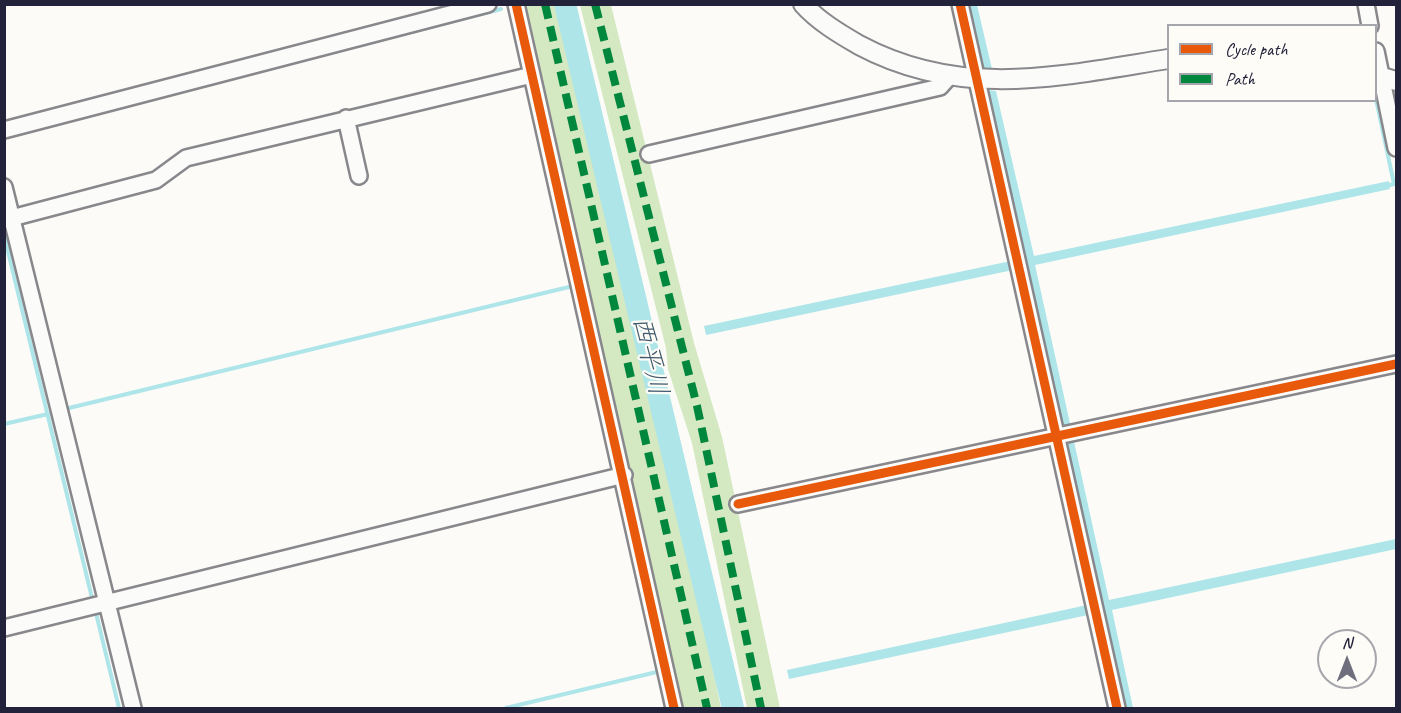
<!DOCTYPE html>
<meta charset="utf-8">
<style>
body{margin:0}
#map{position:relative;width:1401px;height:713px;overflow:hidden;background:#fcfbf8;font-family:Caveat,sans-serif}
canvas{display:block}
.frame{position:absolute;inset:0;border:6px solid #22223b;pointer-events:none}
.legend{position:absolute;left:1167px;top:24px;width:210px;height:78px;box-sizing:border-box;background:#fdfcf7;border:2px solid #a5a5ac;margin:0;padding:8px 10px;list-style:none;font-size:18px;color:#22223b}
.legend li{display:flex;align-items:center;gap:12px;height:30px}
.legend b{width:30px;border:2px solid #a5a5ac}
.north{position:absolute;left:1317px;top:629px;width:60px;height:60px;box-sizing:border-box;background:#fdfcf7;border:2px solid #a5a5ac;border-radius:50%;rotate:0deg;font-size:16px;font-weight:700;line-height:24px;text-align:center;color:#22223b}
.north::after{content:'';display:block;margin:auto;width:21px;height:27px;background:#6e6e7d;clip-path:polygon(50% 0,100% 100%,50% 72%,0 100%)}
</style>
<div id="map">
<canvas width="1401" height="713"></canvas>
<div class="frame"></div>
<ul class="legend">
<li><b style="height:8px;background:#e8590c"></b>Cycle path</li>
<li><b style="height:8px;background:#00873e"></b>Path</li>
</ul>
<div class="north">N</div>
</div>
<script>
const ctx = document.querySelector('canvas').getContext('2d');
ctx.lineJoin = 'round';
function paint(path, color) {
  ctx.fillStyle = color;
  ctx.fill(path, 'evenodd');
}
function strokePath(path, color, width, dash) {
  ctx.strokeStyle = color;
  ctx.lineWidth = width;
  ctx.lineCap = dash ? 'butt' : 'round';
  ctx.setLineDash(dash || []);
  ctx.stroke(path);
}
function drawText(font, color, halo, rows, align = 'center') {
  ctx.font = font + ' Caveat,"Klee One",sans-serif';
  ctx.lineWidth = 4.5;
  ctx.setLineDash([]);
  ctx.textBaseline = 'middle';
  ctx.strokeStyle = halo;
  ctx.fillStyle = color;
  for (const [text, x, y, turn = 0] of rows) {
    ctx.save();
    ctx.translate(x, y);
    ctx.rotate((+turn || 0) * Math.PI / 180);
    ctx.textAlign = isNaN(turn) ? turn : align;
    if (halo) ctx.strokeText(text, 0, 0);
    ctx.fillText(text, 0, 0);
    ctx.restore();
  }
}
paint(new Path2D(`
 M 521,5 L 556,5 L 681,516 L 721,708 L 679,708 Z
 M 580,5 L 611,5 L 694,343 L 722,437 L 780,708 L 747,708 L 692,443 L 668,369 L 666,348 Z`), '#d4e8c1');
paint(new Path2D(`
 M 966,5 L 977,5 L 992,69 L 980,68 Z
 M 987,90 L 996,91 L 1034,256 L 1389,181 L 1390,189 L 1035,265 L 1109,600 L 1396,539 L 1396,549 L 1112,610 L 1133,708 L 1124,708 L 1102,612 L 789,679 L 787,670 L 1101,602 L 1027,267 L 706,335 L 704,326 L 1025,258 Z`), '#ade5e9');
strokePath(new Path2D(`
 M 333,52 L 501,9
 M 1376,99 L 1394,184 L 1390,185
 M 4,235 L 93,602
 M 69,408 L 573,286
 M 4,424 L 48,414
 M 95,609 L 119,708
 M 506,708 L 661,671`), '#ade5e9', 4);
strokePath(new Path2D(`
 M 565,4 L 733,708`), '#ade5e9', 22);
const minor = new Path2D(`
 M 516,4 L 674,708
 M 960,4 L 1117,708
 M 1366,4 L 1370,26
 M 1376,51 L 1396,148
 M 346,118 L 359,176
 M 4,130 L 488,4
 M 649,154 L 940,87 L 949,77
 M 4,187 L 133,708
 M 4,220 L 156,180 L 186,158 L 532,75
 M 738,504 L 1396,364
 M 4,628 L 624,475`);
const major = new Path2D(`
 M 803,4 C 818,21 840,34 859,45 C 962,100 1060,76 1168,59
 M 1376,75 L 1396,81`);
strokePath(minor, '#88888c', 20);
strokePath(major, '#88888c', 22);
strokePath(minor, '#fbfbf9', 15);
strokePath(major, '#fbfbf9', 18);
strokePath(new Path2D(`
 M 545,4 L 707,708
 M 595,4 L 697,406 L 761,708`), '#00873e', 8, [15, 8]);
strokePath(new Path2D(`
 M 516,4 L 674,708
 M 960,4 L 1117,708
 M 738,504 L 1396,364`), '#e8590c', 9);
drawText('italic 27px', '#425a6d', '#fdfcf7', [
 ["西平川",649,356,77]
]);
</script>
